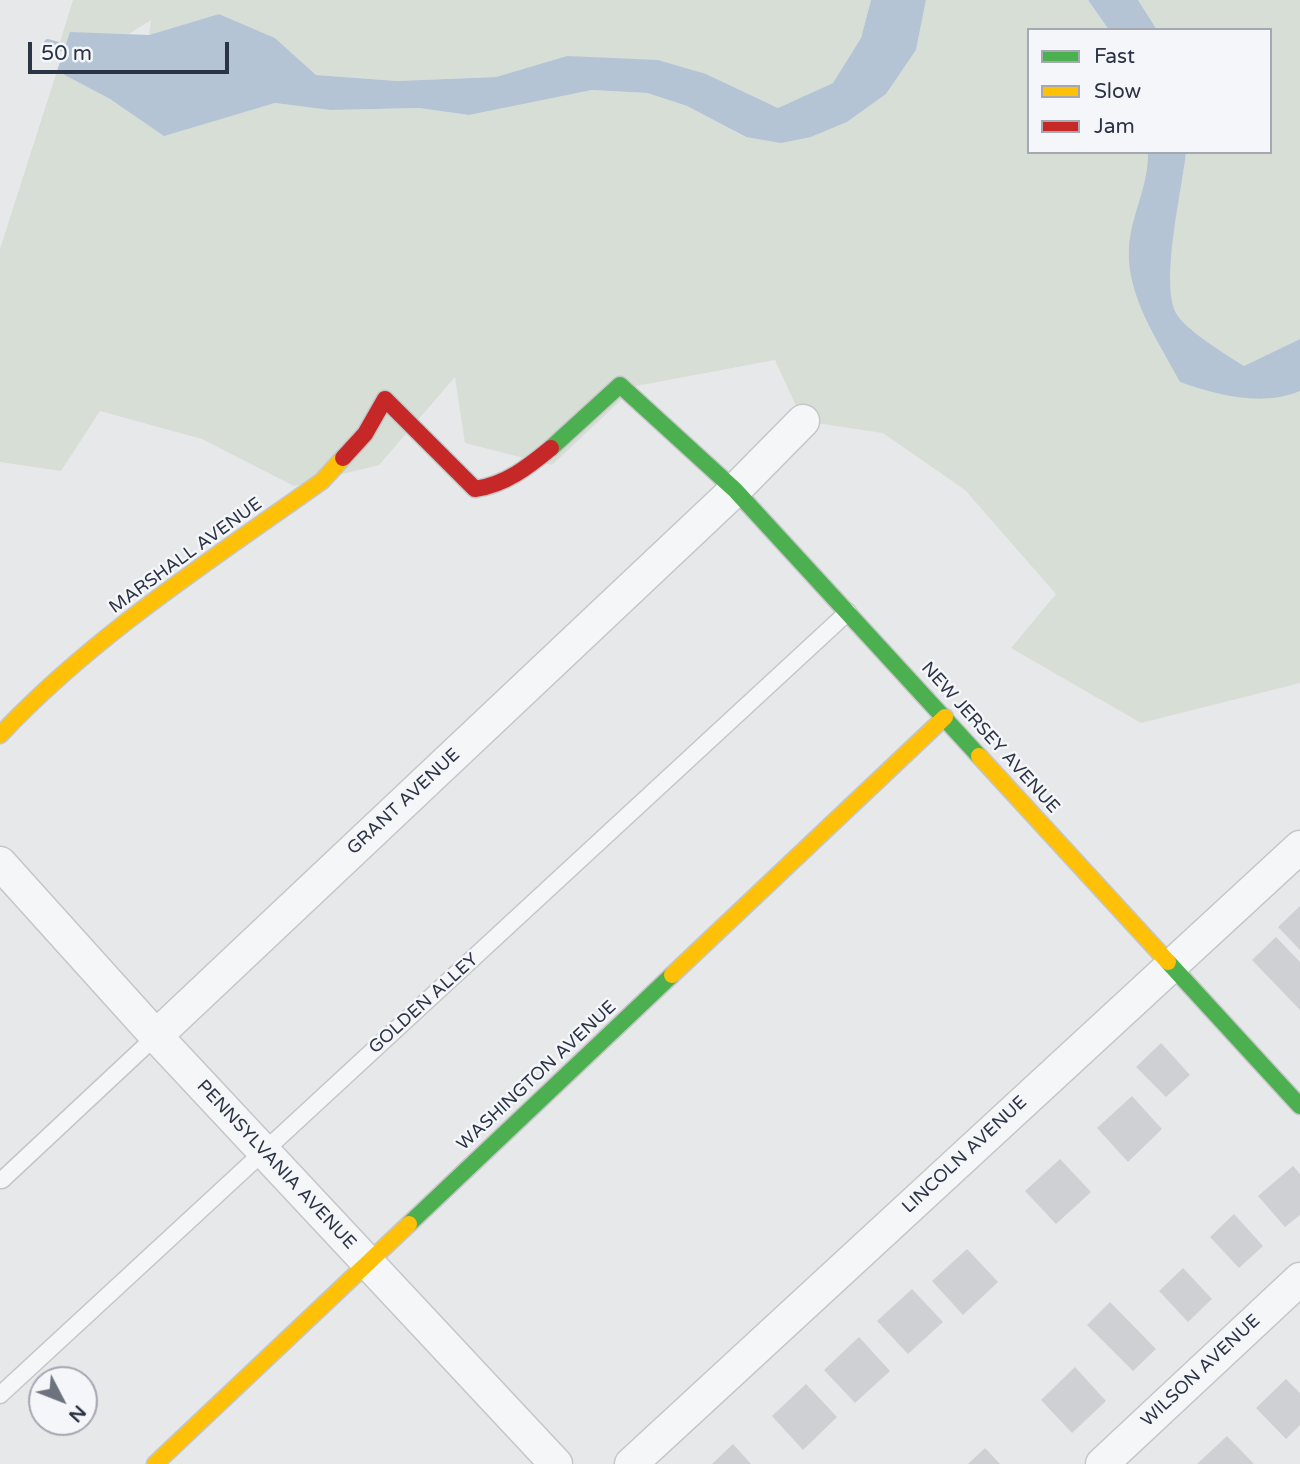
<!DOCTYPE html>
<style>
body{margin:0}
#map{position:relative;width:1300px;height:1464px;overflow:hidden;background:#e6e8ea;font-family:"Varela Round",sans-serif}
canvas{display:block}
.legend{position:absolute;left:1027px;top:28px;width:245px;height:126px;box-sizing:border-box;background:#f4f6f9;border:2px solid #a4a8b1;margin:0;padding:9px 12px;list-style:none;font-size:21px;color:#2b3445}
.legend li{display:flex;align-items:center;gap:14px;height:35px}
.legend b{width:35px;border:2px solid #a4a8b1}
.north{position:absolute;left:28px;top:1366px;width:70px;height:70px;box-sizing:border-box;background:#f4f6f9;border:2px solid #a4a8b1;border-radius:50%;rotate:132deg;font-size:19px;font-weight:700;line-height:28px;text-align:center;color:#2b3445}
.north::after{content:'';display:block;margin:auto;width:24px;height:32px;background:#6c737f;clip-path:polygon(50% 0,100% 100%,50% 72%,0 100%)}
.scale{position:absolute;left:28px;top:42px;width:201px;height:32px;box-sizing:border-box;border:4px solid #2b3445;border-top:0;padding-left:9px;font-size:21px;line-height:24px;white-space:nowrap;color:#2b3445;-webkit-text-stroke:5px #f4f6f9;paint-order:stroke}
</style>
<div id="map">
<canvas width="1300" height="1464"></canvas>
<ul class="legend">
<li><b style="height:9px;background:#4caf50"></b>Fast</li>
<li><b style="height:9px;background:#ffc107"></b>Slow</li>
<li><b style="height:9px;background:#c62828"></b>Jam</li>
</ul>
<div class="north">N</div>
<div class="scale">50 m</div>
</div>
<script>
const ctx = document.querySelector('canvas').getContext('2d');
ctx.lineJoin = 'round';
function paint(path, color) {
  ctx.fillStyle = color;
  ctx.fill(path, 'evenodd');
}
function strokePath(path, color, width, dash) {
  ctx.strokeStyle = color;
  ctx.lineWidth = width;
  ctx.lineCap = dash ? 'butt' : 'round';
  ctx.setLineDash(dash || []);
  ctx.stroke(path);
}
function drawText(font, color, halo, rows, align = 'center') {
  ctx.font = font + ' "Varela Round",sans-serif';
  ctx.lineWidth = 5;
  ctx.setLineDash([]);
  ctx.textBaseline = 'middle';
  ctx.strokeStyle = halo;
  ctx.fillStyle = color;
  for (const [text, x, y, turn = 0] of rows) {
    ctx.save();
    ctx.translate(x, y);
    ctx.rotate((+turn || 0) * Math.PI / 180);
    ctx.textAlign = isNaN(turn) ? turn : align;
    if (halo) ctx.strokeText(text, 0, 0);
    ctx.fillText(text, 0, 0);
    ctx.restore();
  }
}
paint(new Path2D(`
 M 73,0 L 871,0 L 861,38 L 833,83 L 778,108 L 706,74 L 567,56 L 496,77 L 397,81 L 316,75 L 275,38 L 219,14 L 149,35 L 151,20 L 121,39 L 57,52 Z
 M 926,0 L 1088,0 L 1109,30 L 1029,30 L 1029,152 L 1148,152 L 1180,382 L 1289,395 L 1300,391 L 1300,683 L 1141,723 L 1011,648 L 1056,594 L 965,490 L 883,433 L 803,421 L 775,360 L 636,386 L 552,465 L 465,443 L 455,377 L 379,465 L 294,486 L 202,439 L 100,411 L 61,471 L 0,462 L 0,249 L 57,71 L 110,99 L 164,135 L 275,103 L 330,110 L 419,108 L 469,115 L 592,90 L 646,93 L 687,106 L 745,137 L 811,137 L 847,122 L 886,94 L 916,50 Z
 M 1138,0 L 1300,0 L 1300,339 L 1244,366 C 1228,356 1184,329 1176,313 C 1159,281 1182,191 1186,152 L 1270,152 L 1270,30 L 1157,30 Z`), '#d6ded6');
paint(new Path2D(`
 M 871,0 L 926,0 L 916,50 L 886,94 L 847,122 L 811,137 L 781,143 L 746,137 L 687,106 L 647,93 L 592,90 L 469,115 L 419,108 L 330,110 L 275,103 L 164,136 L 110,99 L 57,71 L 70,32 L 149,35 L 219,14 L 275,38 L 316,75 L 397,81 L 496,77 L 567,56 L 658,60 L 706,74 L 778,108 L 833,83 L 861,38 Z
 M 1088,0 L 1138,0 L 1157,30 L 1109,30 Z
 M 1148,152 L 1186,152 C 1182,191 1160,281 1176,313 C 1184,329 1228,356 1244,366 L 1300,339 L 1300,391 C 1262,407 1217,395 1180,382 C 1158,340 1126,296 1129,247 C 1131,215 1149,185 1148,152 Z`), '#b4c4d5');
strokePath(new Path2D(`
 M 48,43 L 72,50`), '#b4c4d5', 8);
paint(new Path2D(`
 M 1300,906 L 1300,950 L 1278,927 Z
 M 1276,937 L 1300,962 L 1300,1010 L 1252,960 Z
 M 1161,1043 L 1190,1075 L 1166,1097 L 1136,1067 Z
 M 1132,1096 L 1162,1129 L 1128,1162 L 1097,1128 Z
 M 1060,1159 L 1091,1192 L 1056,1224 L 1025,1191 Z
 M 1293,1166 L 1300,1174 L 1300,1215 L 1285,1227 L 1258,1196 Z
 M 1234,1214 L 1263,1246 L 1239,1268 L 1210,1237 Z
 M 967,1249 L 998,1282 L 963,1315 L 932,1281 Z
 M 1183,1268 L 1212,1299 L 1188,1322 L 1159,1291 Z
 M 912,1289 L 943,1322 L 908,1354 L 877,1321 Z
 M 1110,1302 L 1156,1349 L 1133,1371 L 1087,1325 Z
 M 859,1337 L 890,1371 L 855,1403 L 824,1370 Z
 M 1075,1367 L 1106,1401 L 1072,1433 L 1041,1400 Z
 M 1286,1379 L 1300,1393 L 1300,1425 L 1286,1439 L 1256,1408 Z
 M 806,1384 L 837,1417 L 803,1450 L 772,1416 Z
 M 1227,1436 L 1254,1464 L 1197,1464 Z
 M 733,1444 L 751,1464 L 712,1464 Z
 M 985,1448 L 1000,1464 L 968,1464 Z`), '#ced0d3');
const lane = new Path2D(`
 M 2,1180 L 156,1036
 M 0,1395 L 848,612`);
const street = new Path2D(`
 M 0,863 L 156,1036 L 556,1464
 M 156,1036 L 735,490 L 803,421
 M 631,1464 L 1300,847
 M 1102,1464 L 1300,1279`);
const fast = new Path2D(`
 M 551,448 L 620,385 L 735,490 L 979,756
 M 1168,962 L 1300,1106
 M 409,1224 L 672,975`);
const slow = new Path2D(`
 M 0,735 C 94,635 211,560 322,481 L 343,458
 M 979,756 L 1168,962
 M 672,975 L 945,717
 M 155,1464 L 409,1224`);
const jam = new Path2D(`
 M 343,458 L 365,434 L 385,399 L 475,489 C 505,485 528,467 551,448`);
strokePath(lane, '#c4c6c8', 19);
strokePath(street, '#c4c6c8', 35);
strokePath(fast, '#c4c6c8', 19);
strokePath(slow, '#c4c6c8', 19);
strokePath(jam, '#c4c6c8', 19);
strokePath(lane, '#f5f6f7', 16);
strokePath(street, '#f5f6f7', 32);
strokePath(fast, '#4caf50', 16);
strokePath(slow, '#ffc107', 16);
strokePath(jam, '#c62828', 16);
drawText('18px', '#2b3445', '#f4f6f9', [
 ["MARSHALL AVENUE",186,556,-36],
 ["NEW JERSEY AVENUE",990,738,48],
 ["GRANT AVENUE",404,802,-43],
 ["GOLDEN ALLEY",424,1004,-42],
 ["WASHINGTON AVENUE",537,1076,-43],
 ["LINCOLN AVENUE",965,1155,-43],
 ["PENNSYLVANIA AVENUE",276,1165,47],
 ["WILSON AVENUE",1201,1371,-43]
]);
</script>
